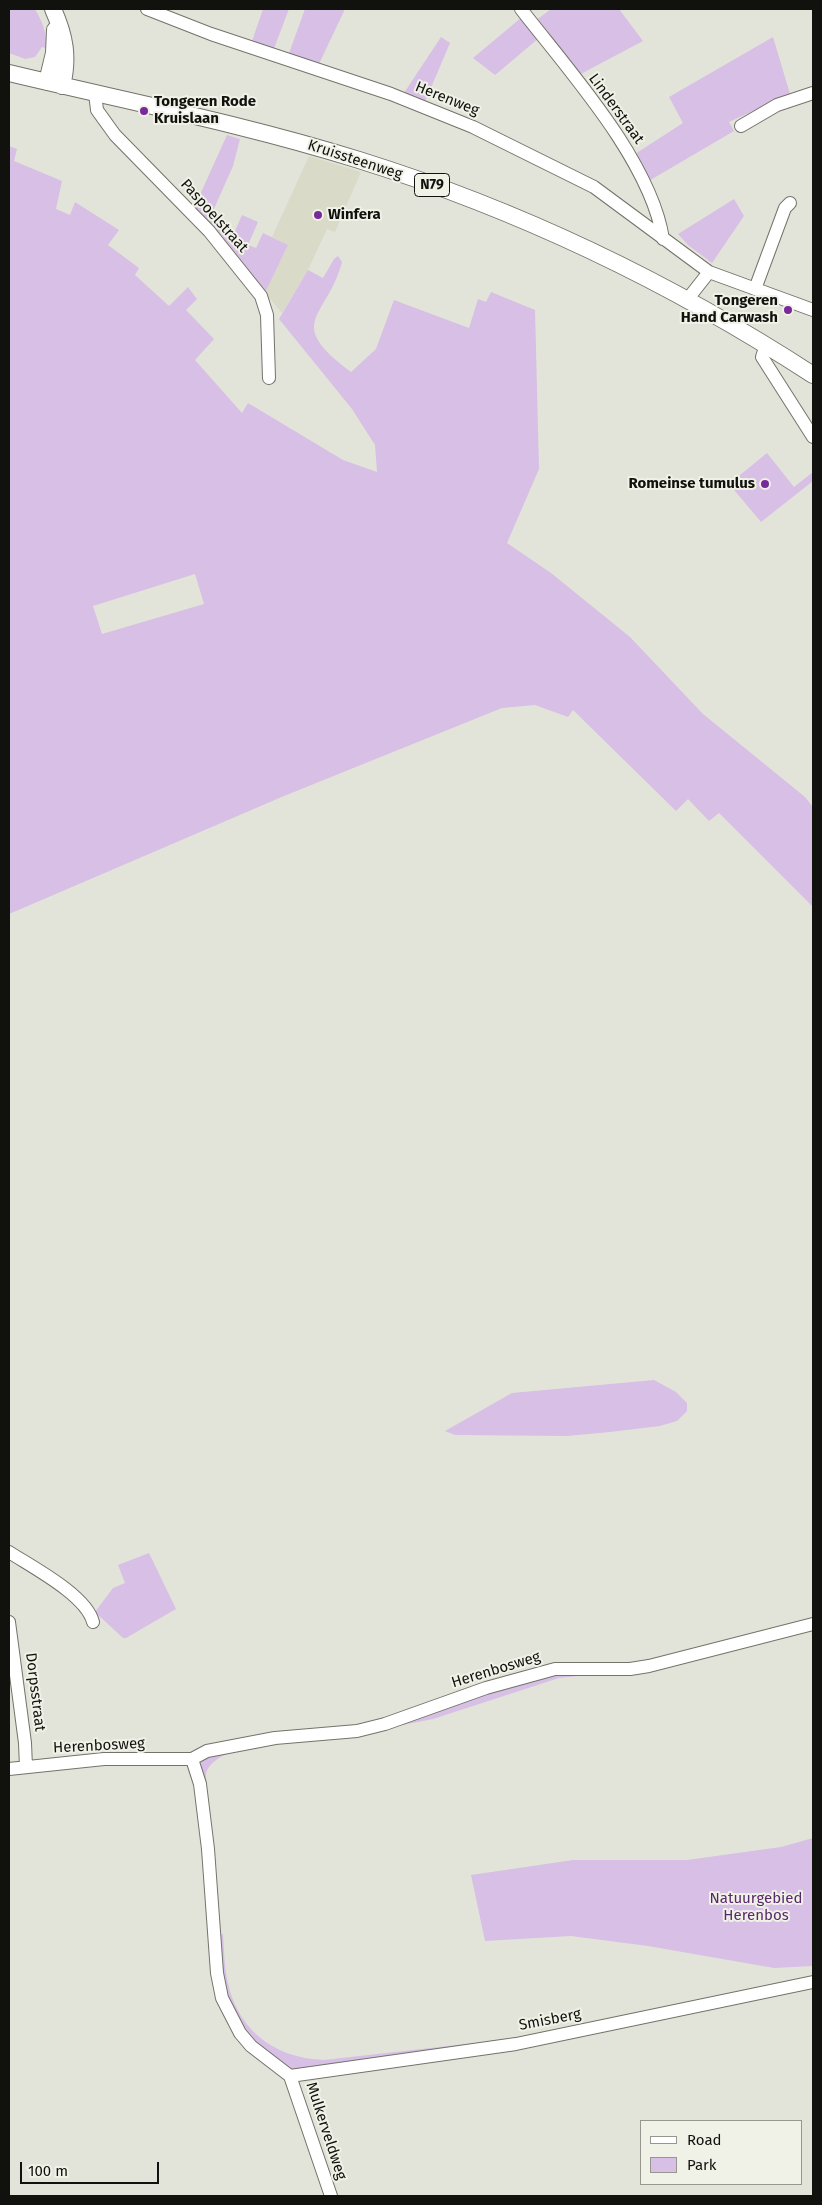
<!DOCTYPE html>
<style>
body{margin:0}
#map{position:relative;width:822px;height:2205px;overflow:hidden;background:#e3e4d9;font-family:"Fira Sans",sans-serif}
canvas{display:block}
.frame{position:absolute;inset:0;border:10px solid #11110d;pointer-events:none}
.legend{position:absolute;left:640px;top:2120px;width:162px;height:65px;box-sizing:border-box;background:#f0f1e7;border:1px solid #979790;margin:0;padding:6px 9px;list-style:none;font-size:15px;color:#11110d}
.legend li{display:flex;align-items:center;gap:10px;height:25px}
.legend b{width:25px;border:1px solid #979790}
.scale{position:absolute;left:20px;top:2162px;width:139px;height:22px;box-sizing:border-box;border:2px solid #11110d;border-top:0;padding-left:6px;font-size:15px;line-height:18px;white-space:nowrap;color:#11110d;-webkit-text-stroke:4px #f0f1e7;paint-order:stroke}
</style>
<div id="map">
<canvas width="822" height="2205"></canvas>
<div class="frame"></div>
<ul class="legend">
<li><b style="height:6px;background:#fff"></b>Road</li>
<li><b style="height:14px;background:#d7bfe5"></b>Park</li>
</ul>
<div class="scale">100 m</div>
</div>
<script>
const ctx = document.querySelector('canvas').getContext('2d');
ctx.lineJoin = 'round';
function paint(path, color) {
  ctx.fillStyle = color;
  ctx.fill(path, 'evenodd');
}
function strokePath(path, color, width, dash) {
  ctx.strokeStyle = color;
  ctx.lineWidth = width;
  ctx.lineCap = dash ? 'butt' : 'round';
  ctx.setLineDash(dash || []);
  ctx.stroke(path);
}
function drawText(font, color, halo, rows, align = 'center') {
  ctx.font = font + ' "Fira Sans",sans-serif';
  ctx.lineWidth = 4;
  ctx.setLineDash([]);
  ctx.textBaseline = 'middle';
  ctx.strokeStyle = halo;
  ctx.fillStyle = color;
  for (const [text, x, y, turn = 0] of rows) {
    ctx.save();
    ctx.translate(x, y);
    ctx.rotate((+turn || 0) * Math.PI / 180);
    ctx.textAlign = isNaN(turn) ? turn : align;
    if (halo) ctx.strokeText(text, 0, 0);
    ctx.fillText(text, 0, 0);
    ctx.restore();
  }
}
paint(new Path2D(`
 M 309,156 L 361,172 L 335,232 L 327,229 L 308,270 L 282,313 L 265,293 L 288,245 L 272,237 Z`), '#d9dac8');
paint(new Path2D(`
 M 9,9 L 35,9 C 42,21 48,34 45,48 L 42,47 L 35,57 L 25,59 L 9,53 Z
 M 263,9 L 289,9 L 273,51 L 251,44 Z
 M 305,9 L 345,9 L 318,66 L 288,56 Z
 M 551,9 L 619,9 L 643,41 L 575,77 L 535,21 Z
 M 522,17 L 539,38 L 495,75 L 473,58 Z
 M 441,37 L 450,43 L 424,104 L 402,96 Z
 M 773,37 L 790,94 L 729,122 L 734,131 L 647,182 L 635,154 L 683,123 L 669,97 Z
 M 227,135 L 240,139 L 233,166 L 209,220 L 235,231 L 242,215 L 258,222 L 248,245 L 256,248 L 263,233 L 288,245 L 265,293 L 193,210 Z
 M 9,146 L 17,149 L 14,161 L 62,181 L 56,209 L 70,215 L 75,202 L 119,230 L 108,245 L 139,268 L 135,275 L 169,306 L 188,287 L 197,299 L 186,310 L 214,339 L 195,360 L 242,413 L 248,403 L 343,460 L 377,472 L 375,445 L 352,409 L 279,319 L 308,270 L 323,278 L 334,259 L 338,256 L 342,262 C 327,319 283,321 351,372 L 376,349 L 394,300 L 469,328 L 478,299 L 486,302 L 491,292 L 535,310 L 539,469 L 507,543 L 551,573 L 630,637 L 703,714 L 805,797 L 813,807 L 813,907 L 719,813 L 709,821 L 688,799 L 676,811 L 573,710 L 568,717 L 535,705 L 502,708 L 284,796 L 9,914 ZM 195,574 L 204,604 L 102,634 L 93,606 Z
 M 734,199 L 744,216 L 712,263 L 688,245 L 678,234 Z
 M 767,453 L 794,487 L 813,472 L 813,481 L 761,522 L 729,484 Z
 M 654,1380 L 676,1392 L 687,1403 L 687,1411 L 677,1421 L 660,1426 L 610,1432 L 567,1436 L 455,1435 L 445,1431 L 512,1393 Z
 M 149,1553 L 176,1609 L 126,1638 L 123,1638 L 95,1612 L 113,1588 L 125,1583 L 118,1565 Z
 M 559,1672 L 598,1674 L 559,1678 L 433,1719 L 387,1728 L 421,1714 Z
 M 261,1744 C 243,1750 213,1753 206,1773 L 208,1830 L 201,1762 L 203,1757 Z
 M 813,1838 L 813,1966 L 774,1968 L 648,1946 L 571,1936 L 485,1941 L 471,1875 L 573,1860 L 687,1860 L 781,1847 Z
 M 218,1934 L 223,1934 C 224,1947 224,1960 226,1973 C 234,2027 271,2058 324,2060 L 501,2040 L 291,2071 L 254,2044 L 227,2000 Z`), '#d7bfe5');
const minor = new Path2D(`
 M 147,9 L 211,34 L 391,94 L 473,127 L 594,187 L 709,272 L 813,310
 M 521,9 C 569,71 651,161 663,239
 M 95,93 L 97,110 L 115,135 L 209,231 L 261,296 L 267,315 L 269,378
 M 741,126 L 777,105 L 813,93
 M 755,289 L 785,208 L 790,203
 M 687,300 L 709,272
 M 766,345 L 762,357 L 813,437
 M 9,1552 C 32,1567 86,1595 93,1622
 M 9,1622 L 25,1743 L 26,1767
 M 192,1759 L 200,1784 L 208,1849 L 217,1973 L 222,1998 L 240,2033 L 251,2046 L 290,2076
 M 9,1769 L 104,1759 L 192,1759 L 207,1751 L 275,1738 L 357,1731 L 385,1724 L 486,1688 L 555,1669 L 630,1669 L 649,1666 L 813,1624
 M 290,2076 L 516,2044 L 813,1982
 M 290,2076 L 331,2196`);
const major = new Path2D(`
 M 53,9 C 65,36 69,57 62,86
 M 9,73 C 126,101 244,124 359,160 C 519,210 673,284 813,375
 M 47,82 L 54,53 L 55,30`);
strokePath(minor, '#73736a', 14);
strokePath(major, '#73736a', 18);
strokePath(minor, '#fff', 12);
strokePath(major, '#fff', 16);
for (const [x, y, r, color] of [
 [144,111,5,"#78299a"],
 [318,215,5,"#78299a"],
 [788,310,5,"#78299a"],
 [765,484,5,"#78299a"]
]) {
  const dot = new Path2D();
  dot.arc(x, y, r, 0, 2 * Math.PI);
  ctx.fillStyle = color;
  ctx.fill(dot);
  strokePath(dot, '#f0f1e7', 2);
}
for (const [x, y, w] of [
 [432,185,35]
]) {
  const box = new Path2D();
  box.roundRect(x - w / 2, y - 11.5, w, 23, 4);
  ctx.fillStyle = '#f0f1e7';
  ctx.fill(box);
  strokePath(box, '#11110d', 1);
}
drawText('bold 14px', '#11110d', null, [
 ["N79",432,185]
]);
drawText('15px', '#11110d', '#f0f1e7', [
 ["Herenweg",447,99,22],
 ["Linderstraat",616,109,54],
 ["Kruissteenweg",355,160,18],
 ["Paspoelstraat",214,216,48],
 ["Herenbosweg",496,1670,-17],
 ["Dorpsstraat",35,1692,83],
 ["Herenbosweg",99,1746,-3],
 ["Smisberg",550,2020,-11],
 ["Mulkerveldweg",326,2131,72]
]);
drawText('bold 15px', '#11110d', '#f0f1e7', [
 ["Tongeren Rode",154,102],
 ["Kruislaan",154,119],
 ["Winfera",328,215],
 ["Tongeren",778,301,"right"],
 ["Hand Carwash",778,318,"right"],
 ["Romeinse tumulus",755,484,"right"]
], 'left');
drawText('15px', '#57286d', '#f0f1e7', [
 ["Natuurgebied",756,1899],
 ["Herenbos",756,1916]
]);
</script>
